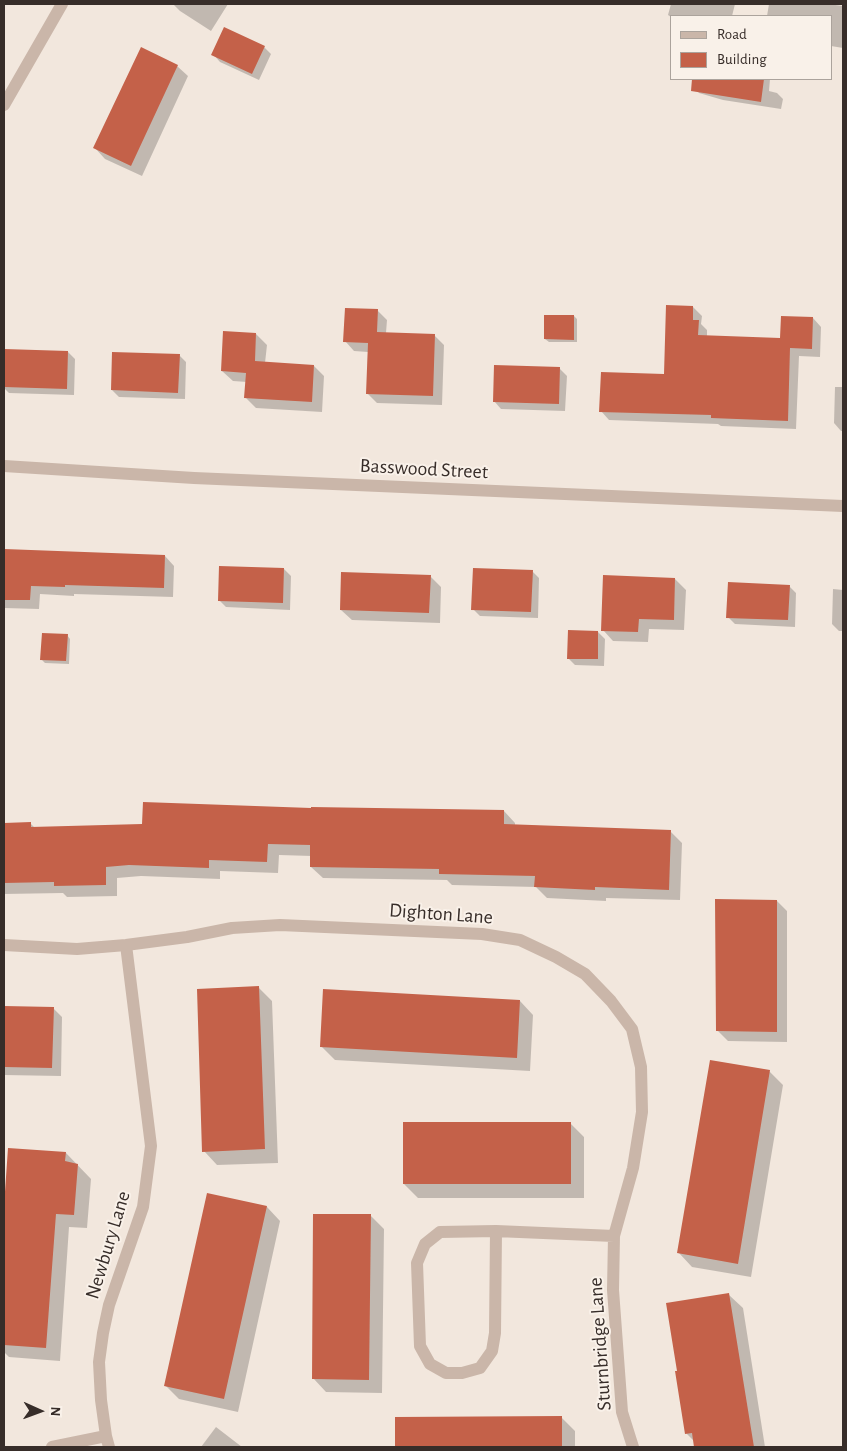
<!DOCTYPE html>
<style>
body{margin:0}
#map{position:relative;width:847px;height:1451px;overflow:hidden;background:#f2e7dd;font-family:"Alegreya Sans",sans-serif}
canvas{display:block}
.frame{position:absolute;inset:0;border:5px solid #372d29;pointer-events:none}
.legend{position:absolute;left:670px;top:15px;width:162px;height:65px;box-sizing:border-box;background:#f9f1e9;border:1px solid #aba39c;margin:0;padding:6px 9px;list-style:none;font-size:15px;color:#372d29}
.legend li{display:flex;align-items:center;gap:10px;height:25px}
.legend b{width:25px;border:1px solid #aba39c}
.north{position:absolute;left:15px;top:1386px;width:50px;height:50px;-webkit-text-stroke:4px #f9f1e9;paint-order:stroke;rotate:92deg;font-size:14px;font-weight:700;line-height:20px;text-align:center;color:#372d29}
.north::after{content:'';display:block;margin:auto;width:18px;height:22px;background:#372d29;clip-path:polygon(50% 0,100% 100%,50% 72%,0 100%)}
</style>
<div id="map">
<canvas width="847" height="1451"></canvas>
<div class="frame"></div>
<ul class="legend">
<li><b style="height:6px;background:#cab6a9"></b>Road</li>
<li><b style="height:14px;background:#c46149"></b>Building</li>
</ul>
<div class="north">N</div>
</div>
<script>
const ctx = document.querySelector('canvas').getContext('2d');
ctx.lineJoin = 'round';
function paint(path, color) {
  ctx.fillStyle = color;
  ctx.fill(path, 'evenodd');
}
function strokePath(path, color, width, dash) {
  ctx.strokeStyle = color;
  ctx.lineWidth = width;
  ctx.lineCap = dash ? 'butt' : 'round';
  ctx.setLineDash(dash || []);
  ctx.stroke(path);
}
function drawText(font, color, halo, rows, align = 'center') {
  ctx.font = font + ' "Alegreya Sans",sans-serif';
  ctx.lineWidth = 4;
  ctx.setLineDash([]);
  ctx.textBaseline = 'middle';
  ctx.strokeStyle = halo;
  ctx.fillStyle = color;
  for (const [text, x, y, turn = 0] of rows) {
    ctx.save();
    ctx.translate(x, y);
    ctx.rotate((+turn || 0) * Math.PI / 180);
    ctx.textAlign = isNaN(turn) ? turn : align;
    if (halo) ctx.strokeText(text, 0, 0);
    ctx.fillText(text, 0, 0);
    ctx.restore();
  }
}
paint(new Path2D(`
 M 173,4 L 228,4 L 211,31 L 180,11 Z
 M 671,4 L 735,4 L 732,16 L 671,17 L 668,15 Z
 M 769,4 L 828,4 L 843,6 L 843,48 L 831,46 L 831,16 L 767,16 Z
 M 264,47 L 271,54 L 259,80 L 220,62 L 213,54 Z
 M 177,66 L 188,76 L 142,176 L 105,159 L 95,148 Z
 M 696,79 L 770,79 L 769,91 L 777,93 L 783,99 L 781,109 L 723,100 L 699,93 L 694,87 Z
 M 693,307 L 702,316 L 701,324 L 707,330 L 707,337 L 781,339 L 813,318 L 821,327 L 820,357 L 799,356 L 796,429 L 721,426 L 718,424 L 609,420 L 601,411 L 665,376 Z
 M 377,310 L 387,320 L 386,333 L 434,335 L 444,345 L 442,405 L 377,403 L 367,393 L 368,352 L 354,351 L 345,341 Z
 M 574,316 L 577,319 L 577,342 L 549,342 L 545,339 Z
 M 256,334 L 267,345 L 265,363 L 314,366 L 324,376 L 322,412 L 256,408 L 246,398 L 247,382 L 233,381 L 222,371 Z
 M 4,350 L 68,352 L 75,359 L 74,395 L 9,393 L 4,388 Z
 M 179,355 L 186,362 L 185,399 L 119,397 L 112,390 Z
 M 559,368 L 567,376 L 565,411 L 501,409 L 494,401 Z
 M 835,387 L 843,387 L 843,431 L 841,431 L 834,423 Z
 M 4,550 L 165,556 L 174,566 L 173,597 L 74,594 L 74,596 L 40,594 L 39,609 L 4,608 Z
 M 284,569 L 291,576 L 290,610 L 226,607 L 219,600 Z
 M 532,571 L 539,578 L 538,618 L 480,616 L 473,609 Z
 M 430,576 L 441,587 L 440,623 L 352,620 L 341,610 Z
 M 675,579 L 686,590 L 684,630 L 649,629 L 648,642 L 613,641 L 603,630 Z
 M 789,586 L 796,593 L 795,627 L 735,624 L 728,617 Z
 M 833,589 L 843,590 L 843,631 L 839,631 L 832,624 Z
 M 598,632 L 605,639 L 604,666 L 575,665 L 568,658 Z
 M 67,635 L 70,639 L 69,664 L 45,663 L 42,660 Z
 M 312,809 L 504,811 L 515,823 L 515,825 L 670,831 L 682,843 L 680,900 L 606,898 L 606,901 L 547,898 L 536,887 L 452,885 L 447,880 L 323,878 L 311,867 L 312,856 L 279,855 L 278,873 L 220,871 L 220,879 L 141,876 L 117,878 L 117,896 L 67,897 L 63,893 L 4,894 L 4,824 L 30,823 L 35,828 L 144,825 Z
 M 777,901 L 787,911 L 787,1042 L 728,1041 L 718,1031 Z
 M 259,988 L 272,1001 L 278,1163 L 217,1165 L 204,1151 Z
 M 520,1001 L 533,1015 L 530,1071 L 335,1060 L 321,1046 Z
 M 4,1007 L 53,1008 L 62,1017 L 61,1076 L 4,1075 Z
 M 769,1071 L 783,1085 L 751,1277 L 692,1267 L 679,1253 Z
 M 570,1123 L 584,1137 L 584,1198 L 418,1198 L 404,1184 Z
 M 9,1149 L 66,1153 L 91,1179 L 87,1228 L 69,1227 L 60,1361 L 9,1357 L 4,1352 L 4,1224 Z
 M 208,1194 L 267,1207 L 280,1221 L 238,1412 L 179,1399 L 165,1385 Z
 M 370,1215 L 384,1229 L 382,1393 L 326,1392 L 313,1378 Z
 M 729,1295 L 743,1308 L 765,1447 L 696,1447 L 695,1442 L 686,1433 Z
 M 561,1417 L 575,1431 L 575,1447 L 396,1447 L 396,1418 Z
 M 216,1427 L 242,1447 L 201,1447 Z`), '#0003');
paint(new Path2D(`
 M 224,27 L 265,46 L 252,74 L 211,55 Z
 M 141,47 L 178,65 L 131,166 L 93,148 Z
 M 692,79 L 764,79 L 761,102 L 691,91 Z
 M 666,305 L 693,306 L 693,320 L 699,320 L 698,335 L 780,338 L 781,316 L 813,317 L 812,349 L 790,348 L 788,421 L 711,418 L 711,415 L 599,412 L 601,372 L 664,374 Z
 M 345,308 L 378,309 L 377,332 L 435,334 L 433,396 L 366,394 L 368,343 L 343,342 Z
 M 544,315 L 574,315 L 574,340 L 544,339 Z
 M 223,331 L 256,333 L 255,361 L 314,365 L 312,402 L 244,398 L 246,373 L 221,371 Z
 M 4,349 L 68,351 L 67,389 L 4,387 Z
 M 112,352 L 180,354 L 178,393 L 111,390 Z
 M 494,365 L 560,367 L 559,404 L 493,402 Z
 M 4,549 L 165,555 L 164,588 L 65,585 L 65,587 L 31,586 L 30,600 L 4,600 Z
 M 219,566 L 284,568 L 283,603 L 218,601 Z
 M 473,568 L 533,570 L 531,612 L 471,610 Z
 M 341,572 L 431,575 L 429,613 L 340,610 Z
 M 603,575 L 675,578 L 674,620 L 639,619 L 638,632 L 601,631 Z
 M 728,582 L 790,585 L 788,620 L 726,618 Z
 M 568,630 L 598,631 L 598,659 L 567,659 Z
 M 42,633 L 68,634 L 66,661 L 40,660 Z
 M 143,802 L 311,808 L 311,807 L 504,810 L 504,824 L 671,830 L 669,890 L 595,887 L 595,890 L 534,887 L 535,876 L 439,874 L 439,869 L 310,867 L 310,845 L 268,844 L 267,862 L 209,860 L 209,868 L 129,865 L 106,867 L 106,885 L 54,886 L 54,882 L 4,883 L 4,823 L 31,822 L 31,827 L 142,824 Z
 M 715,899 L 777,900 L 777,1032 L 716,1031 Z
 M 259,986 L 265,1149 L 202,1152 L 197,989 Z
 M 323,989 L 520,1000 L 517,1058 L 320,1047 Z
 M 4,1006 L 54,1007 L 52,1068 L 4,1067 Z
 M 710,1060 L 770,1070 L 738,1264 L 677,1253 Z
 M 403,1122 L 571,1122 L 571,1184 L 403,1184 Z
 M 8,1148 L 66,1152 L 65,1161 L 78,1164 L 74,1215 L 56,1214 L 46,1348 L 4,1345 L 4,1206 Z
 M 207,1193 L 267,1206 L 224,1399 L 164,1386 Z
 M 313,1214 L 371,1214 L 369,1380 L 312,1379 Z
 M 729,1293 L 754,1447 L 694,1447 L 692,1433 L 685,1434 L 675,1371 L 677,1371 L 666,1303 Z
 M 562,1416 L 562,1447 L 395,1447 L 395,1417 Z`), '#c46149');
strokePath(new Path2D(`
 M 4,105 L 62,4
 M 4,466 L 194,478 L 843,506
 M 4,945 L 77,949 L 126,945 L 187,937 L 232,928 L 280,925 L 482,934 L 520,940 L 556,957 L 585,974 L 611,1001 L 632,1029 L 641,1067 L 642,1112 L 633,1168 L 614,1236 L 613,1290 L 622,1412 L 633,1447
 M 496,1231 L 495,1333 L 492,1351 L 480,1368 L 462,1373 L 446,1373 L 430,1364 L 420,1346 L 417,1263 L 425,1244 L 440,1232 L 496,1231 L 614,1236
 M 52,1447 L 106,1436
 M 109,1447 L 106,1436 L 101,1400 L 99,1362 L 103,1333 L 109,1305 L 143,1207 L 151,1146 L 126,945`), '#cab6a9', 12);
drawText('20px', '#372d29', '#f9f1e9', [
 ["Basswood Street",424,469,3],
 ["Dighton Lane",441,914,4],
 ["Newbury Lane",108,1245,-73],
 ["Sturnbridge Lane",600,1344,-94]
]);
</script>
